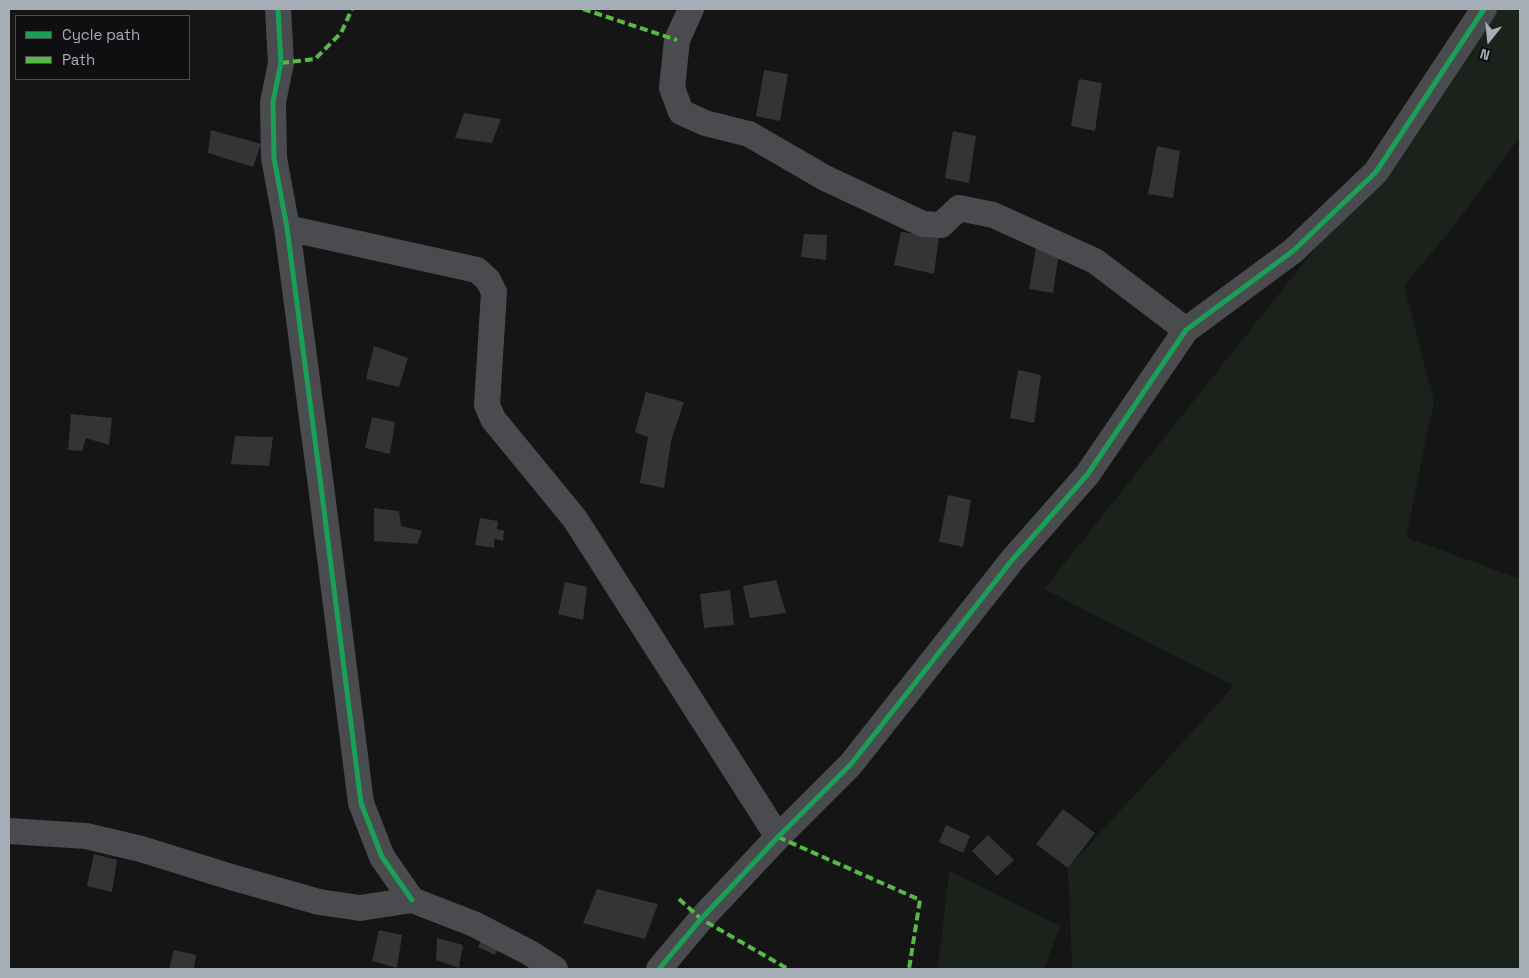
<!DOCTYPE html>
<style>
body{margin:0}
#map{position:relative;width:1529px;height:978px;overflow:hidden;background:#151515;font-family:"Space Grotesk",sans-serif}
canvas{display:block}
.frame{position:absolute;inset:0;border:10px solid #a5adb7;pointer-events:none}
.legend{position:absolute;left:15px;top:15px;width:175px;height:65px;box-sizing:border-box;background:#0f0f11;border:1px solid #4b4e53;margin:0;padding:6px 9px;list-style:none;font-size:15px;color:#a5adb7}
.legend li{display:flex;align-items:center;gap:10px;height:25px}
.legend b{width:25px;border:1px solid #4b4e53}
.north{position:absolute;left:1464px;top:15px;width:50px;height:50px;-webkit-text-stroke:4px #0f0f11;paint-order:stroke;rotate:196deg;font-size:14px;font-weight:700;line-height:20px;text-align:center;color:#a5adb7}
.north::after{content:'';display:block;margin:auto;width:18px;height:22px;background:#a5adb7;clip-path:polygon(50% 0,100% 100%,50% 72%,0 100%)}
</style>
<div id="map">
<canvas width="1529" height="978"></canvas>
<div class="frame"></div>
<ul class="legend">
<li><b style="height:6px;background:#1a9f57"></b>Cycle path</li>
<li><b style="height:6px;background:#58b947"></b>Path</li>
</ul>
<div class="north">N</div>
</div>
<script>
const ctx = document.querySelector('canvas').getContext('2d');
ctx.lineJoin = 'round';
function paint(path, color) {
  ctx.fillStyle = color;
  ctx.fill(path, 'evenodd');
}
function strokePath(path, color, width, dash) {
  ctx.strokeStyle = color;
  ctx.lineWidth = width;
  ctx.lineCap = dash ? 'butt' : 'round';
  ctx.setLineDash(dash || []);
  ctx.stroke(path);
}
paint(new Path2D(`
 M 1484,9 L 1520,9 L 1520,137 L 1452,228 L 1404,286 L 1434,401 L 1406,537 L 1520,579 L 1520,967 L 1512,969 L 1072,969 L 1068,868 L 1234,686 L 1044,589 L 1376,172 Z
 M 949,871 L 1060,926 L 1044,969 L 938,969 Z`), '#1b221b');
paint(new Path2D(`
 M 764,70 L 788,74 L 780,121 L 756,116 Z
 M 1079,79 L 1102,83 L 1095,131 L 1071,126 Z
 M 464,113 L 501,119 L 492,143 L 455,138 Z
 M 211,130 L 261,144 L 253,167 L 208,153 Z
 M 953,131 L 976,136 L 969,183 L 945,178 Z
 M 1157,146 L 1180,151 L 1173,198 L 1148,194 Z
 M 901,232 L 939,237 L 934,274 L 894,265 Z
 M 804,234 L 827,235 L 826,260 L 801,257 Z
 M 1037,241 L 1060,246 L 1053,293 L 1029,289 Z
 M 374,346 L 408,358 L 399,387 L 366,379 Z
 M 1018,370 L 1041,375 L 1034,423 L 1010,418 Z
 M 646,392 L 684,402 L 671,441 L 664,488 L 640,483 L 648,437 L 635,432 Z
 M 71,414 L 112,418 L 109,445 L 86,438 L 82,451 L 68,450 Z
 M 372,417 L 395,422 L 390,454 L 365,448 Z
 M 235,436 L 273,437 L 269,466 L 231,464 Z
 M 948,495 L 971,500 L 963,547 L 939,542 Z
 M 374,508 L 399,511 L 401,526 L 422,531 L 417,544 L 374,541 Z
 M 480,518 L 498,521 L 497,529 L 504,531 L 503,541 L 494,539 L 494,548 L 475,545 Z
 M 776,580 L 786,613 L 750,618 L 743,586 Z
 M 565,582 L 587,587 L 583,620 L 558,614 Z
 M 730,590 L 734,625 L 704,628 L 700,594 Z
 M 1063,809 L 1095,833 L 1068,868 L 1036,844 Z
 M 946,825 L 970,836 L 963,853 L 939,842 Z
 M 988,835 L 1014,860 L 997,876 L 972,851 Z
 M 94,854 L 117,860 L 112,892 L 87,886 Z
 M 597,889 L 658,904 L 645,939 L 583,923 Z
 M 379,930 L 402,935 L 397,968 L 372,961 Z
 M 484,934 L 501,942 L 495,955 L 478,947 Z
 M 437,938 L 463,945 L 459,968 L 436,960 Z
 M 174,950 L 196,955 L 194,969 L 169,969 Z`), '#343436');
strokePath(new Path2D(`
 M 278,9 L 281,63 L 273,102 L 274,158 L 287,228 L 321,486 L 361,803 L 382,857 L 412,900
 M 691,9 L 677,40 L 672,88 L 681,112 L 705,123 L 749,134 L 825,178 L 923,224 L 941,225 L 959,208 L 993,215 L 1095,261 L 1186,330
 M 287,228 L 477,270 L 488,280 L 494,292 L 487,405 L 493,419 L 575,519 L 778,837
 M 9,831 L 86,836 L 141,849 L 231,877 L 319,902 L 360,908 L 412,900 L 474,924 L 530,953 L 555,969
 M 659,969 L 701,919 L 778,837 L 851,764 L 1013,559 L 1087,475 L 1186,330 L 1293,251 L 1376,172 L 1484,9`), '#494b4e', 26);
strokePath(new Path2D(`
 M 583,9 L 677,40
 M 281,63 L 315,59 L 341,33 L 352,9
 M 778,837 L 920,900 L 909,969
 M 679,899 L 701,919 L 788,969`), '#58b947', 4, [8, 4]);
strokePath(new Path2D(`
 M 278,9 L 281,63 L 273,102 L 274,158 L 287,228 L 321,486 L 361,803 L 382,857 L 412,900
 M 659,969 L 701,919 L 778,837 L 851,764 L 1013,559 L 1087,475 L 1186,330 L 1293,251 L 1376,172 L 1484,9`), '#1a9f57', 5);
</script>
